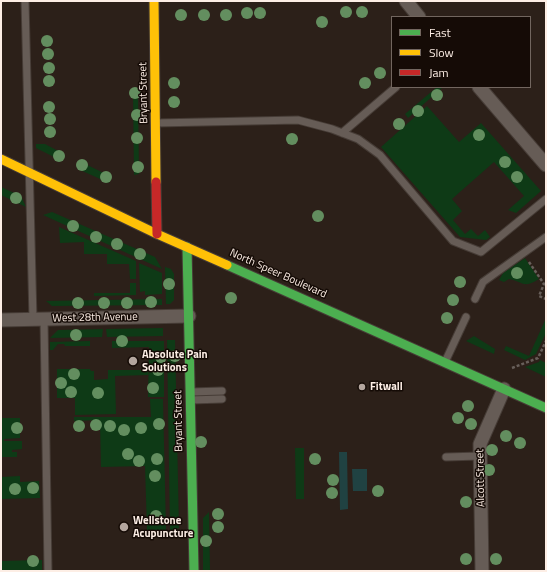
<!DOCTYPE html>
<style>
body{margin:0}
#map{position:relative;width:547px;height:572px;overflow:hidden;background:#2c2019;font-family:"Titillium Web",sans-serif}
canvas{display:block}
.frame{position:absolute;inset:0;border:2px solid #fdeee5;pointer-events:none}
.legend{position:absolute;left:391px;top:16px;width:140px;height:72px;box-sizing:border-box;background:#150b06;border:1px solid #72665f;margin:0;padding:5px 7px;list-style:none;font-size:12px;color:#fdeee5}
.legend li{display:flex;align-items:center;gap:8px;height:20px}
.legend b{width:20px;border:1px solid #72665f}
</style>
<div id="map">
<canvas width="547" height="572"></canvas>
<div class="frame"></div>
<ul class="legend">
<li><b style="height:5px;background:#4caf50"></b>Fast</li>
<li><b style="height:5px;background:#ffc107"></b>Slow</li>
<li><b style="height:5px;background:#c62828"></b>Jam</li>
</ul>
</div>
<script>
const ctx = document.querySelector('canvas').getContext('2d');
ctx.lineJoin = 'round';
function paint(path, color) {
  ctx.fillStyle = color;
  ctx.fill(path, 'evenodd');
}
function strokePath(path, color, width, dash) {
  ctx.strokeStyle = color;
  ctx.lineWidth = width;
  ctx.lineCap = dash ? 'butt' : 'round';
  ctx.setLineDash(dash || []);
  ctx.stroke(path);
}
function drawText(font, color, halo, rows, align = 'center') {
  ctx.font = font + ' "Titillium Web",sans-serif';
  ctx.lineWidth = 3;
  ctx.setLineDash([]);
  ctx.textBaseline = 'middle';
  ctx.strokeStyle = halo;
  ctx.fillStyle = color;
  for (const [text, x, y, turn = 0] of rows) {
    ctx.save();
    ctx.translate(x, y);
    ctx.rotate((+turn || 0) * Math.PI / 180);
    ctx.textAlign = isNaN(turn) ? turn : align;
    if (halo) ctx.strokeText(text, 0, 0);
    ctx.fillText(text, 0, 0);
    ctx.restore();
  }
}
paint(new Path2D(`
 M 437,87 L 443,87 L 408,118 L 405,114 Z
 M 133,91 L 138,91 L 139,174 L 134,175 Z
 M 427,106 L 459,142 L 481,123 L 541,191 L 516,213 L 508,210 L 524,196 L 494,162 L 452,199 L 462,211 L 453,220 L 465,234 L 471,229 L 478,236 L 485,230 L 490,237 L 486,240 L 460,237 L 381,147 Z
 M 36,144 L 45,144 L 62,153 L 62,161 L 36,148 Z
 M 81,162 L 110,176 L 109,183 L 78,169 Z
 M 1,187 L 21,196 L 26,207 L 1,195 Z
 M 52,212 L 155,257 L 162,269 L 43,215 Z
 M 59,227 L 136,261 L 136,279 L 130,279 L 129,264 L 107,264 L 107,254 L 84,254 L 84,242 L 60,243 Z
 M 525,258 L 539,279 C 523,289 524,282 509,279 L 504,282 L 499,280 L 503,273 Z
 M 139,263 L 162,273 L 162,294 L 145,295 L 145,291 L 140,292 Z
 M 165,267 L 171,269 L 174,274 L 174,300 L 170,304 L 166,304 Z
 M 130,283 L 136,283 L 136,295 L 94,296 L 94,293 L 130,293 Z
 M 162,299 L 162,305 L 52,306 L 46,301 Z
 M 546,318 L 546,333 L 536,354 L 525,360 L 504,350 L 506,346 L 529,356 Z
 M 163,328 L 163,336 L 107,337 L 106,329 Z
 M 103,329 L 102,337 L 50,338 L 58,330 Z
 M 474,336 L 495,349 L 494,354 L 466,341 Z
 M 167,340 L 175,340 L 179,528 L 170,531 Z
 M 90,341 L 90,346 L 65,346 L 64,344 L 58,344 L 53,350 L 50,350 L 50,342 Z
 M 112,341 L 164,341 L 164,397 L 148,397 L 149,347 L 112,348 Z
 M 540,360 L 546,363 L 546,377 L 525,367 L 539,362 Z
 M 57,369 L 90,369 L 91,371 L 94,371 L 94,380 L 108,379 L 108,370 L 148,370 L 148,375 L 115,376 L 116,414 L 75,415 L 75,398 L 57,398 Z
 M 150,399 L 163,399 L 166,530 L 147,530 L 145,466 L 101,467 L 100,420 L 74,421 L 74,417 L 151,417 Z
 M 1,418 L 20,418 L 20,438 L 4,439 L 4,441 L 22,441 L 22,449 L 12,450 L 12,452 L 17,452 L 17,457 L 1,457 Z
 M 295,448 L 304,448 L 304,499 L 296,499 Z
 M 20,476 L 20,482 L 39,481 L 40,498 L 1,499 L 1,477 Z
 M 209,512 L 210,571 L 203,571 L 203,518 Z
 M 42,560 L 42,571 L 1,571 L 1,561 Z`), '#0e3a16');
paint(new Path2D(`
 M 339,452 L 347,452 L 348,509 L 340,510 Z
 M 352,469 L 367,469 L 367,491 L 353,491 Z`), '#204242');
const lane = new Path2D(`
 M 25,1 L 33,319
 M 156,123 L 298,120 L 332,129 L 358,139 L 380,155 L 453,241 L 481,252 L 546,199
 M 342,133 L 396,87
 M 475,299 L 483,282 L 546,237
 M 44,319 L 48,571
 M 445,362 L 466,317
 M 190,392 L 222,391
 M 191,400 L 222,399
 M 446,457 L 480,456`);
const street = new Path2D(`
 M 406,1 L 419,17
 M 479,87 L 546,165
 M 1,320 L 189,316
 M 482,571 L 480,444 L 504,389`);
const fast = new Path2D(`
 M 187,247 L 194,571
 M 227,265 L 546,408`);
const slow = new Path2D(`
 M 154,1 L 156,182
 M 1,159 L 157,234 L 227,265`);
const jam = new Path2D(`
 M 156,182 L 157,234`);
strokePath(lane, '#463c36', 9);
strokePath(street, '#463c36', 15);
strokePath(fast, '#463c36', 11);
strokePath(slow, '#463c36', 11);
strokePath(jam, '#463c36', 11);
strokePath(new Path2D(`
 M 529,262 L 544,284 L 539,296 L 546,299
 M 512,368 L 538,358 L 546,341`), '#685f5a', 2.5, [3, 2]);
strokePath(lane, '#665c56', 7);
strokePath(street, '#665c56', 13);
strokePath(fast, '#4caf50', 9);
strokePath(slow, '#ffc107', 9);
strokePath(jam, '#c62828', 9);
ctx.fillStyle = '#638e5f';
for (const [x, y] of [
 [346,12],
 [362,12],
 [247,13],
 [260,13],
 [181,15],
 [204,15],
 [226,15],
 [322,22],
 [47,41],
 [48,54],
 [49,68],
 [380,73],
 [49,81],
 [174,83],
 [365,83],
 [135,93],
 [437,95],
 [174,102],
 [49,107],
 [418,111],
 [137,115],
 [50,119],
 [399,124],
 [50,132],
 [479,135],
 [137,138],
 [292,139],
 [59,156],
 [505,162],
 [82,165],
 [138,167],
 [106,177],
 [517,177],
 [16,198],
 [318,216],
 [73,226],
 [96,237],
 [117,244],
 [140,254],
 [517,273],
 [460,282],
 [169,284],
 [231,298],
 [453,300],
 [151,302],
 [78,303],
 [104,303],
 [127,303],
 [447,318],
 [76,335],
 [122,341],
 [175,356],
 [161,357],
 [158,370],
 [74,374],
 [61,383],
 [153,388],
 [71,392],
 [98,393],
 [468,406],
 [458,418],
 [159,424],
 [471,424],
 [96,425],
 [79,426],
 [110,426],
 [17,428],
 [141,428],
 [124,430],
 [506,436],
 [201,442],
 [520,443],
 [492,450],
 [128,454],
 [157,459],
 [315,459],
 [139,461],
 [489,470],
 [155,476],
 [333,480],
 [33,488],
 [15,489],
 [378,491],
 [332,493],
 [466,502],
 [218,514],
 [156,516],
 [218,527],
 [206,541],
 [466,559],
 [496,559],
 [33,561]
]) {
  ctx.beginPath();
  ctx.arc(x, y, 6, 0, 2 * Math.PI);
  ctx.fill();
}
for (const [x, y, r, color] of [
 [133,361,5,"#b4a69e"],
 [362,387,4,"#b4a69e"],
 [124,527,5,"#b4a69e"]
]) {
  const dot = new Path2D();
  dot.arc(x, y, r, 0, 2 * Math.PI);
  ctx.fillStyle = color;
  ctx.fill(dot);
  strokePath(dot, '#150b06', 1.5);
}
drawText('11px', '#fdeee5', '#150b06', [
 ["Bryant Street",144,93,-91],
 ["North Speer Boulevard",278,274,24],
 ["West 28th Avenue",95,318,-1],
 ["Bryant Street",179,421,-91],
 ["Alcott Street",481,478,-91]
]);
drawText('bold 11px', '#fdeee5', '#150b06', [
 ["Absolute Pain",142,355],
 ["Solutions",142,368],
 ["Fitwall",370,387],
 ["Wellstone",133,521],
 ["Acupuncture",133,534]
], 'left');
</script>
